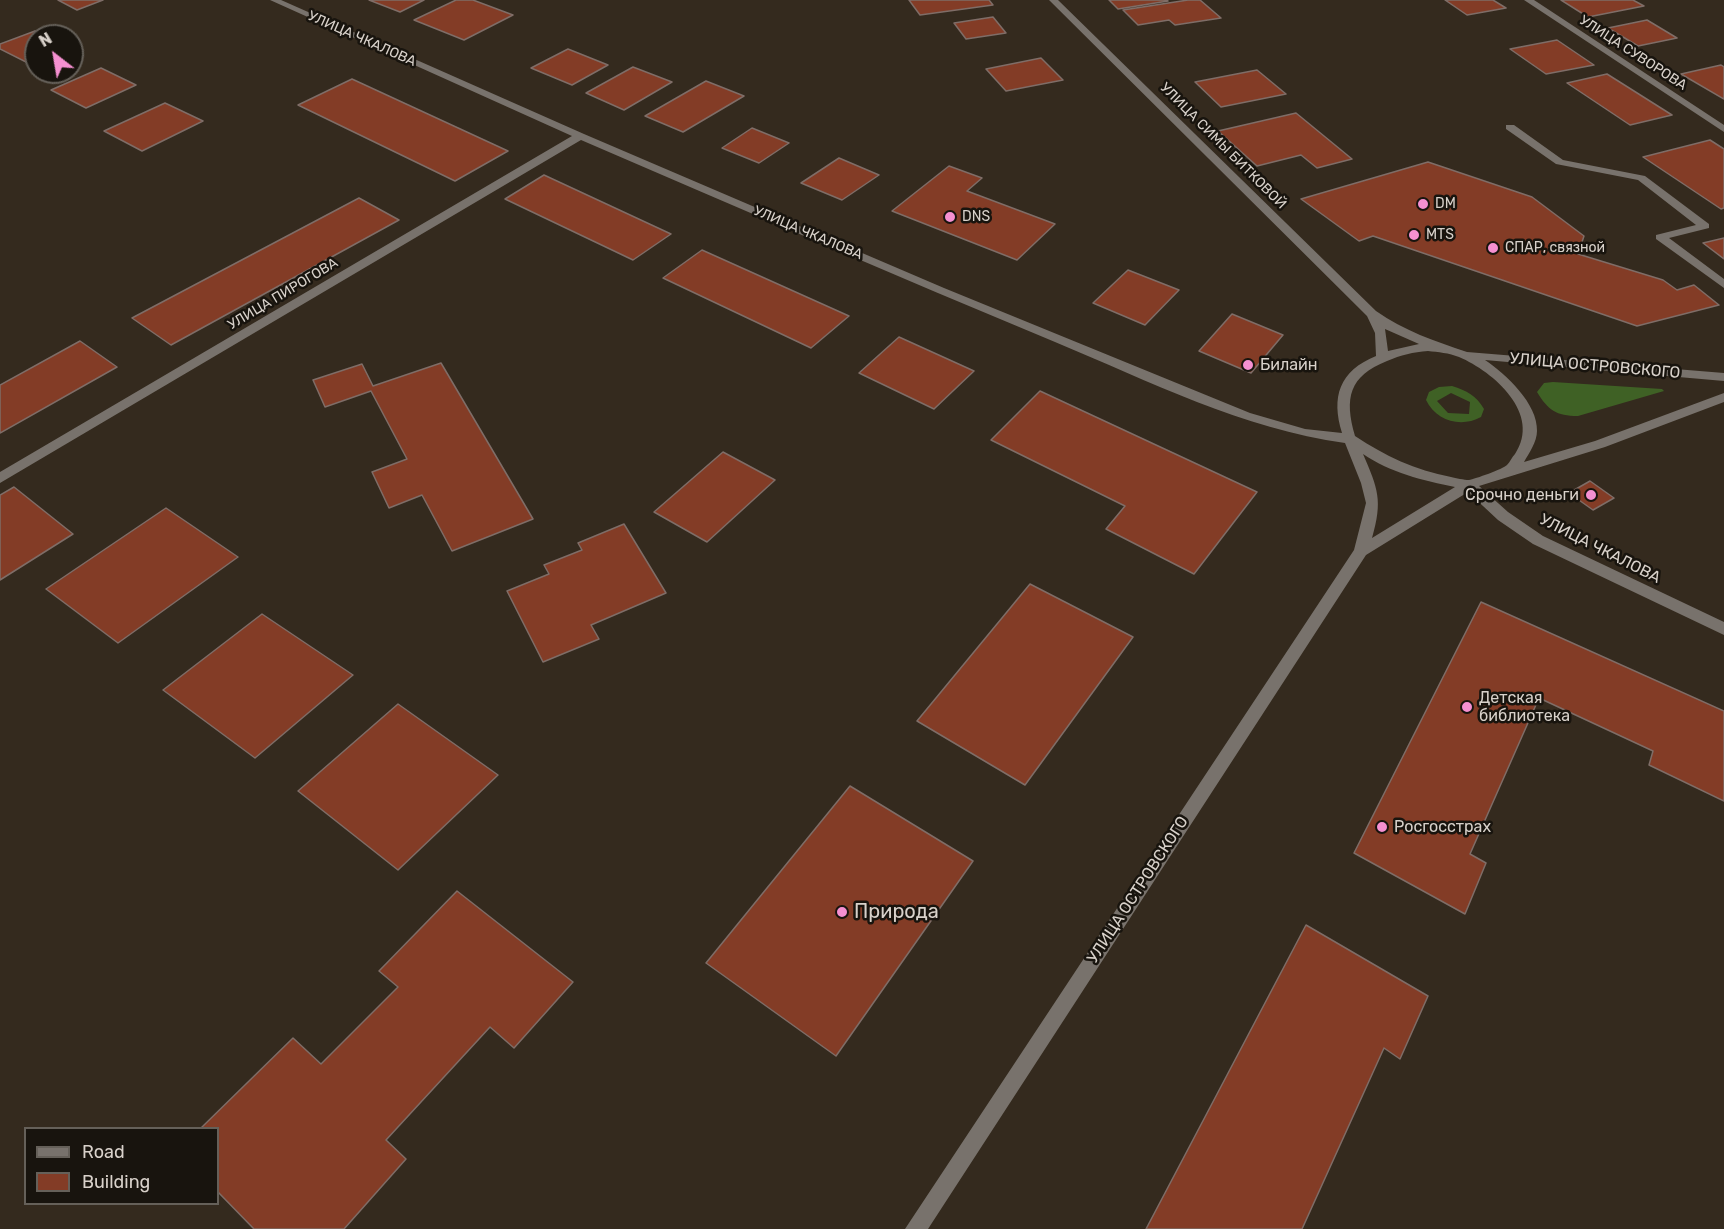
<!DOCTYPE html>
<meta charset="utf-8">
<style>
body{margin:0}
#map{position:relative;width:1724px;height:1229px;overflow:hidden;background:#342a1e;font-family:Rubik,sans-serif}
canvas{display:block}
.legend{position:absolute;left:24px;top:1127px;width:195px;height:78px;box-sizing:border-box;background:#18140e;border:2px solid #656059;margin:0;padding:8px 10px;list-style:none;font-size:18px;color:#d8d1ca}
.legend li{display:flex;align-items:center;gap:12px;height:30px}
.legend b{width:30px;border:2px solid #656059}
.north{position:absolute;left:24px;top:24px;width:60px;height:60px;box-sizing:border-box;background:#18140e;border:2px solid #656059;border-radius:50%;rotate:329deg;font-size:16px;font-weight:700;line-height:24px;text-align:center;color:#d8d1ca}
.north::after{content:'';display:block;margin:auto;width:21px;height:27px;background:#f590d1;clip-path:polygon(50% 0,100% 100%,50% 72%,0 100%)}
</style>
<div id="map">
<canvas width="1724" height="1229"></canvas>
<ul class="legend">
<li><b style="height:8px;background:#78726c"></b>Road</li>
<li><b style="height:16px;background:#833c26"></b>Building</li>
</ul>
<div class="north">N</div>
</div>
<script>
const ctx = document.querySelector('canvas').getContext('2d');
ctx.lineJoin = 'round';
function paint(path, color) {
  ctx.fillStyle = color;
  ctx.fill(path, 'evenodd');
}
function strokePath(path, color, width, dash) {
  ctx.strokeStyle = color;
  ctx.lineWidth = width;
  ctx.lineCap = dash ? 'butt' : 'round';
  ctx.setLineDash(dash || []);
  ctx.stroke(path);
}
function drawText(font, color, halo, rows, align = 'center') {
  ctx.font = font + ' Rubik,sans-serif';
  ctx.lineWidth = 5;
  ctx.setLineDash([]);
  ctx.textBaseline = 'middle';
  ctx.strokeStyle = halo;
  ctx.fillStyle = color;
  for (const [text, x, y, turn = 0] of rows) {
    ctx.save();
    ctx.translate(x, y);
    ctx.rotate((+turn || 0) * Math.PI / 180);
    ctx.textAlign = isNaN(turn) ? turn : align;
    if (halo) ctx.strokeText(text, 0, 0);
    ctx.fillText(text, 0, 0);
    ctx.restore();
  }
}
paint(new Path2D(`
 M 1553,382 L 1662,389 L 1664,391 L 1578,416 C 1556,416 1548,410 1537,392 L 1544,383 Z
 M 1452,386 C 1467,391 1476,395 1484,409 L 1481,417 C 1461,428 1436,421 1426,400 L 1429,392 L 1439,387 ZM 1451,393 L 1470,402 L 1469,414 L 1448,413 L 1437,401 Z`), '#3f6125');
const building = new Path2D(`
 M 58,0 L 103,0 L 77,10 Z
 M 369,0 L 424,0 L 400,12 Z
 M 456,0 L 473,0 L 513,15 L 464,40 L 414,20 Z
 M 909,0 L 989,0 L 993,5 L 920,15 Z
 M 1109,0 L 1167,0 L 1168,1 L 1118,9 Z
 M 1188,0 L 1200,0 L 1221,18 L 1175,25 L 1169,20 L 1138,25 L 1123,10 Z
 M 1445,0 L 1493,0 L 1506,8 L 1467,15 Z
 M 1561,0 L 1633,0 L 1644,6 L 1588,17 Z
 M 993,17 L 1006,33 L 966,39 L 954,23 Z
 M 1647,20 L 1677,38 L 1638,46 L 1608,28 Z
 M 35,31 L 46,36 L 36,36 L 36,67 L 0,49 L 0,44 Z
 M 1557,40 L 1594,65 L 1546,74 L 1510,49 Z
 M 568,49 L 608,65 L 572,85 L 531,68 Z
 M 1041,58 L 1063,80 L 1006,91 L 986,69 Z
 M 1721,65 L 1724,67 L 1724,99 L 1681,74 Z
 M 633,67 L 672,82 L 624,110 L 586,93 Z
 M 101,68 L 136,85 L 86,108 L 51,90 Z
 M 1257,70 L 1286,94 L 1221,107 L 1195,82 Z
 M 1607,74 L 1672,115 L 1630,125 L 1567,83 Z
 M 352,79 L 508,151 L 455,181 L 298,105 Z
 M 706,81 L 744,96 L 683,132 L 645,116 Z
 M 165,103 L 203,121 L 142,151 L 104,131 Z
 M 1296,113 L 1352,159 L 1317,168 L 1301,155 L 1257,166 L 1218,131 Z
 M 752,128 L 789,143 L 759,163 L 722,148 Z
 M 1710,140 L 1724,149 L 1724,208 L 1721,209 L 1643,157 Z
 M 839,158 L 879,175 L 842,200 L 801,183 Z
 M 1428,162 L 1532,197 L 1584,236 L 1578,254 L 1663,280 L 1677,290 L 1694,285 L 1719,305 L 1637,326 L 1373,236 L 1359,241 L 1301,199 Z
 M 949,166 L 982,178 L 967,191 L 1055,224 L 1017,260 L 892,211 Z
 M 544,175 L 671,234 L 633,260 L 505,199 Z
 M 359,198 L 399,220 L 171,345 L 132,318 Z
 M 1724,238 L 1724,259 L 1703,243 Z
 M 702,250 L 849,316 L 811,348 L 663,278 Z
 M 1128,270 L 1179,290 L 1145,325 L 1093,303 Z
 M 1232,314 L 1283,335 L 1251,373 L 1199,351 Z
 M 899,337 L 974,371 L 934,409 L 859,373 Z
 M 80,341 L 117,367 L 0,433 L 0,385 Z
 M 441,363 L 533,519 L 452,551 L 422,495 L 389,508 L 372,472 L 407,459 L 371,391 L 325,407 L 313,380 L 362,364 L 373,386 Z
 M 1040,391 L 1257,492 L 1194,574 L 1106,529 L 1125,506 L 991,440 Z
 M 723,452 L 775,480 L 707,542 L 654,512 Z
 M 1590,481 L 1614,498 L 1593,510 L 1569,493 Z
 M 14,487 L 73,534 L 0,580 L 0,495 Z
 M 166,508 L 238,557 L 118,643 L 46,589 Z
 M 624,524 L 666,593 L 591,625 L 599,639 L 543,662 L 507,591 L 549,574 L 544,565 L 582,550 L 578,543 Z
 M 1030,584 L 1133,637 L 1025,785 L 917,721 Z
 M 1481,602 L 1724,711 L 1724,801 L 1649,765 L 1653,751 L 1539,698 L 1470,854 L 1486,863 L 1465,914 L 1354,853 Z
 M 262,614 L 353,675 L 255,758 L 163,690 Z
 M 398,704 L 498,775 L 398,870 L 298,791 Z
 M 850,786 L 973,861 L 836,1056 L 706,963 Z
 M 457,891 L 573,982 L 514,1048 L 490,1027 L 386,1140 L 406,1159 L 344,1229 L 254,1229 L 218,1192 L 218,1128 L 201,1128 L 293,1038 L 321,1064 L 398,987 L 379,971 Z
 M 1306,925 L 1428,996 L 1400,1059 L 1384,1048 L 1302,1229 L 1146,1229 Z`);
paint(building, '#833c26');
strokePath(building, '#7f6d67', 1.5);
paint(new Path2D(`
 M 270,0 L 281,0 L 584,134 L 944,288 L 1250,413 L 1305,429 L 1342,433 C 1331,397 1339,371 1376,356 L 1375,333 L 1367,316 L 1049,0 L 1058,0 L 1376,311 C 1404,331 1435,341 1467,352 L 1724,373 L 1724,381 L 1485,360 C 1506,374 1538,404 1537,431 C 1537,442 1529,453 1524,462 L 1595,441 L 1724,393 L 1724,402 L 1605,447 L 1479,486 L 1508,512 L 1543,536 L 1724,622 L 1724,635 L 1533,544 L 1498,520 L 1468,492 L 1366,555 L 928,1229 L 905,1229 L 1354,550 L 1366,503 L 1361,483 L 1345,443 C 1243,429 1149,381 1055,342 C 896,276 739,208 581,140 L 0,483 L 0,472 L 572,136 ZM 1385,329 L 1419,344 L 1388,351 ZM 1428,351 C 1438,352 1449,353 1459,357 C 1494,372 1542,414 1515,454 C 1512,457 1510,462 1507,465 C 1503,469 1475,479 1469,480 C 1464,480 1456,478 1451,477 C 1415,470 1385,456 1355,436 C 1344,398 1349,376 1387,361 C 1401,355 1413,352 1428,351 ZM 1363,454 C 1389,472 1424,481 1455,487 L 1372,538 C 1383,500 1378,489 1363,454 Z
 M 1524,0 L 1534,0 L 1724,125 L 1724,132 Z
 M 1506,125 L 1514,125 L 1563,160 L 1645,176 L 1709,224 L 1709,228 L 1669,238 L 1724,279 L 1724,288 L 1656,239 L 1656,235 L 1696,225 L 1638,180 L 1556,164 L 1506,129 Z`), '#78726c');
for (const [x, y, r, color] of [
 [1423,204,6,"#f590d1"],
 [950,217,6,"#f590d1"],
 [1414,235,6,"#f590d1"],
 [1493,248,6,"#f590d1"],
 [1248,365,6,"#f590d1"],
 [1591,495,6,"#f590d1"],
 [1467,707,6,"#f590d1"],
 [1382,827,6,"#f590d1"],
 [842,912,6,"#f590d1"]
]) {
  const dot = new Path2D();
  dot.arc(x, y, r, 0, 2 * Math.PI);
  ctx.fillStyle = color;
  ctx.fill(dot);
  strokePath(dot, '#18140e', 2);
}
drawText('14px', '#d8d1ca', '#18140e', [
 ["УЛИЦА ЧКАЛОВА",362,39,24],
 ["УЛИЦА СУВОРОВА",1633,53,33],
 ["УЛИЦА СИМЫ БИТКОВОЙ",1223,146,45],
 ["УЛИЦА ЧКАЛОВА",808,233,23],
 ["УЛИЦА ПИРОГОВА",283,294,-31]
]);
drawText('14px', '#d8d1ca', '#18140e', [
 ["DM",1435,204],
 ["DNS",962,217],
 ["MTS",1426,235],
 ["СПАР, связной",1505,248]
], 'left');
drawText('16px', '#d8d1ca', '#18140e', [
 ["Билайн",1260,365],
 ["Срочно деньги",1579,495,"right"],
 ["Детская",1479,698],
 ["библиотека",1479,716],
 ["Росгосстрах",1394,827]
], 'left');
drawText('16px', '#d8d1ca', '#18140e', [
 ["УЛИЦА ОСТРОВСКОГО",1595,366,5],
 ["УЛИЦА ЧКАЛОВА",1600,549,27],
 ["УЛИЦА ОСТРОВСКОГО",1138,890,-57]
]);
drawText('20px', '#d8d1ca', '#18140e', [
 ["Природа",854,912]
], 'left');
</script>
